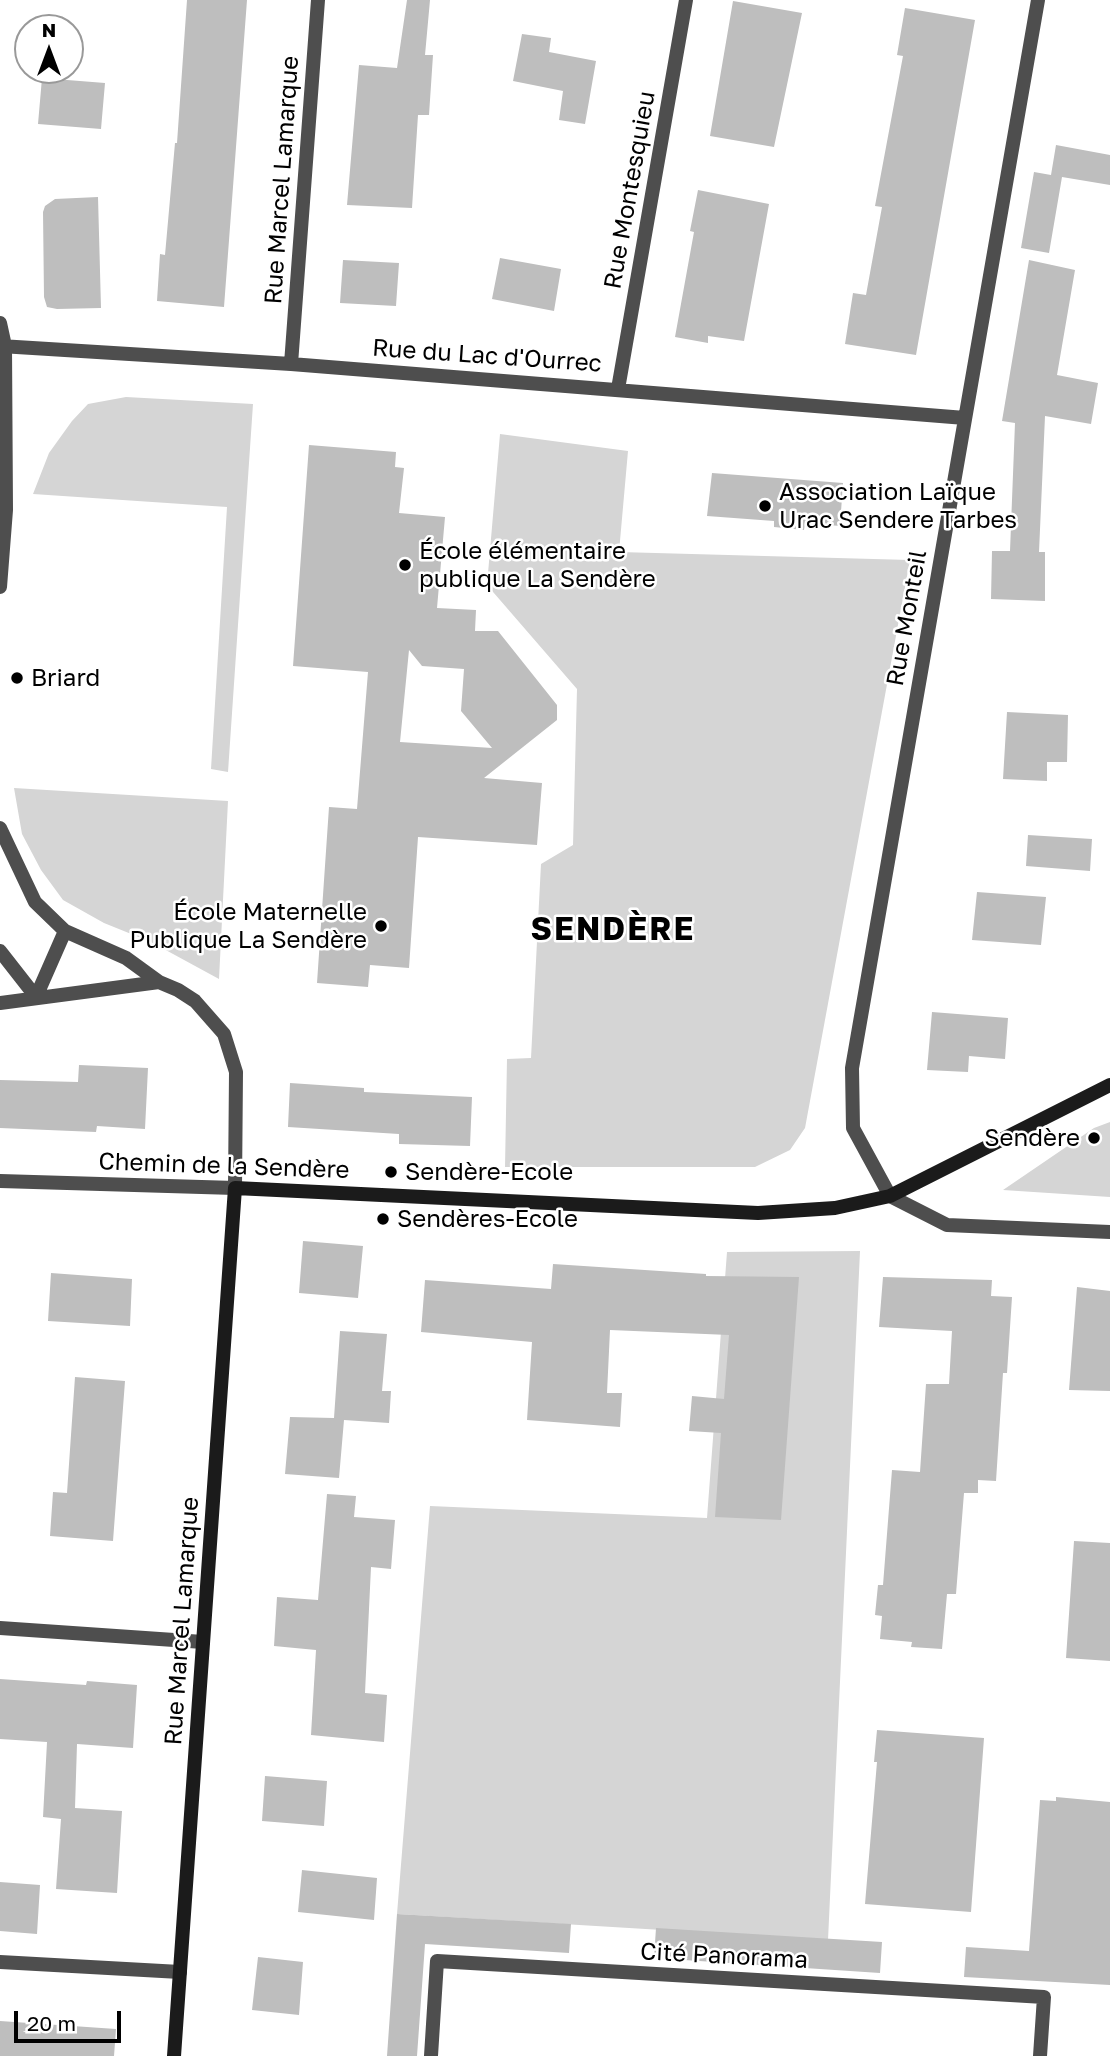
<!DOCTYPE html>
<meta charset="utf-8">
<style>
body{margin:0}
#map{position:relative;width:1110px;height:2056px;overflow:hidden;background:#fff;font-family:"Golos Text",sans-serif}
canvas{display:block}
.north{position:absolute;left:14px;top:14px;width:70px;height:70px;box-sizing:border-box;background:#fff;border:2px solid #999;border-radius:50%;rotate:0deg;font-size:19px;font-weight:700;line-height:28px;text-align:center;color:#000}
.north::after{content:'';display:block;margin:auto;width:24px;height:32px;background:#000;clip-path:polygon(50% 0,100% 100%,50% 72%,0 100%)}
.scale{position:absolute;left:14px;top:2011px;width:107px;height:32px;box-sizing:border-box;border:4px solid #000;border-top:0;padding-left:9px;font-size:21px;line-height:24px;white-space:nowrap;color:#000;-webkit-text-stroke:5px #fff;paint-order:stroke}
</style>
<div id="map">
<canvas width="1110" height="2056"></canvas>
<div class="north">N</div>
<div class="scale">20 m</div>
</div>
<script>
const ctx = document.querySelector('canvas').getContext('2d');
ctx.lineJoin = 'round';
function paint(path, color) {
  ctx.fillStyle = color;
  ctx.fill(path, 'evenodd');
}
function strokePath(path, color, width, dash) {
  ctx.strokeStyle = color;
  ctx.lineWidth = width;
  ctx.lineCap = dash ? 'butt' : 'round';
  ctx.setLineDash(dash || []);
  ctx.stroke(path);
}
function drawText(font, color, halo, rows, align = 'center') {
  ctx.font = font + ' "Golos Text",sans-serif';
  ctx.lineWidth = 5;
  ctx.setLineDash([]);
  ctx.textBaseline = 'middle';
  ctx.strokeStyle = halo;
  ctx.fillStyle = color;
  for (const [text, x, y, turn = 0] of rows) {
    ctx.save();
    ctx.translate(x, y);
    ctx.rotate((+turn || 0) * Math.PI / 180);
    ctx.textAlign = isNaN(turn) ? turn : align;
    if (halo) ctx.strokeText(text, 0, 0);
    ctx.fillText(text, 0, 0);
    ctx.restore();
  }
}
paint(new Path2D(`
 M 126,397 L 253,404 L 228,772 L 211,769 L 227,507 L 33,494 L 49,453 L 72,421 L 88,404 Z
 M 500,434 L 628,451 L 619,552 L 910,560 L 805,1128 L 790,1150 L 755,1167 L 505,1167 L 507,1059 L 531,1058 L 541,864 L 573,845 L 577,689 L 487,585 Z
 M 14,788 L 228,801 L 219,979 L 151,942 L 104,923 L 63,900 L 41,870 L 22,834 Z
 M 1110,1122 L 1110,1197 L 1003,1190 L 1094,1128 Z
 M 860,1251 L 828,1940 L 397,1914 L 430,1506 L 707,1518 L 727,1252 Z`), '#d5d5d5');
paint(new Path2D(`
 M 187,0 L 247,0 L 224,307 L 157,301 L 160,254 L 165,255 L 175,143 L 177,143 Z
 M 407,0 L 430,0 L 425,55 L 433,55 L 429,115 L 418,115 L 412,208 L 347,205 L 359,65 L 397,68 Z
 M 733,1 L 802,13 L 774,147 L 710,136 Z
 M 905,8 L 975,20 L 916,355 L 845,344 L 853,293 L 866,295 L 882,207 L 875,206 L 903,56 L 897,55 Z
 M 522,34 L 551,38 L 549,52 L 596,61 L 585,124 L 559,120 L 563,91 L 513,81 Z
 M 42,78 L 105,83 L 101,129 L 38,124 Z
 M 1056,145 L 1110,155 L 1110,185 L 1062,177 L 1049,253 L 1021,248 L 1034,172 L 1051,175 Z
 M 698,190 L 769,204 L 744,341 L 708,336 L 708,343 L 675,337 L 694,232 L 690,231 Z
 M 98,197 L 101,308 L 57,309 L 47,307 L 44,297 L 43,212 L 45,206 L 55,199 Z
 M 500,258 L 561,269 L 554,311 L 492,299 Z
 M 343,260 L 399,263 L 396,306 L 340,303 Z
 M 1029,260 L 1075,270 L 1057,375 L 1098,383 L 1091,424 L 1045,416 L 1039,552 L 1045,552 L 1045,601 L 991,599 L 992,551 L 1010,551 L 1015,423 L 1002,421 Z
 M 309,445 L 396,452 L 395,467 L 404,468 L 399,513 L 445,517 L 437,608 L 476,610 L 475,631 L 498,631 L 557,705 L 557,720 L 484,778 L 542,783 L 537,845 L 418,837 L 409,968 L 370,965 L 368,987 L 317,983 L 329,807 L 357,809 L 368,672 L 293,666 ZM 409,650 L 422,666 L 464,669 L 461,711 L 492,748 L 400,742 Z
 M 712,473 L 843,483 L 840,526 L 805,523 L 804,530 L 774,527 L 774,521 L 707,516 Z
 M 1007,712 L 1068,715 L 1067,762 L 1047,762 L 1047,781 L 1003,779 Z
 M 1028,835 L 1092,839 L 1090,871 L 1026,866 Z
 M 977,892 L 1046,897 L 1041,945 L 972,940 Z
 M 932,1012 L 1008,1018 L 1005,1059 L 969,1056 L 968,1072 L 927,1070 Z
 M 79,1065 L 148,1068 L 145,1129 L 97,1126 L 96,1132 L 0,1128 L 0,1080 L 78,1082 Z
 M 290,1083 L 364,1088 L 364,1092 L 472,1097 L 470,1146 L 399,1144 L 399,1134 L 288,1127 Z
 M 303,1241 L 363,1246 L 358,1298 L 299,1293 Z
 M 553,1264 L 706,1274 L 706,1276 L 799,1277 L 781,1520 L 715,1517 L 721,1433 L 689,1431 L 692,1396 L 724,1399 L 729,1335 L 610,1330 L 607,1393 L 622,1393 L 620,1427 L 527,1420 L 532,1342 L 421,1332 L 425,1280 L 551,1289 Z
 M 51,1273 L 132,1279 L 130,1326 L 48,1321 Z
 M 883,1277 L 992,1280 L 991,1296 L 1012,1297 L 1007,1373 L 1003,1373 L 996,1481 L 978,1480 L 978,1493 L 964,1493 L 956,1594 L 947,1594 L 942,1649 L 911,1647 L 912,1642 L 880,1639 L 882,1616 L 875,1615 L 878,1585 L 883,1585 L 892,1470 L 920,1472 L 926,1384 L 949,1384 L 952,1331 L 879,1327 Z
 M 1077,1287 L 1110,1291 L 1110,1391 L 1069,1390 Z
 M 340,1331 L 387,1334 L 382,1391 L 391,1391 L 389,1423 L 344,1420 L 339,1478 L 285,1474 L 290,1417 L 334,1418 Z
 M 75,1377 L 125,1381 L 113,1541 L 50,1536 L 53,1492 L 67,1493 Z
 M 327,1494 L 356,1496 L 354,1517 L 395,1520 L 391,1569 L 371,1567 L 365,1693 L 387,1695 L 384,1742 L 311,1735 L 316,1650 L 274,1646 L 277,1597 L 318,1600 Z
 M 1074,1541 L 1110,1543 L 1110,1661 L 1066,1658 Z
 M 0,1679 L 86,1685 L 87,1681 L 137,1685 L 133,1748 L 77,1744 L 75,1808 L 122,1811 L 117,1893 L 56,1889 L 61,1819 L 43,1817 L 47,1742 L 0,1739 Z
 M 877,1730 L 984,1738 L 971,1912 L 865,1904 L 877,1762 L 874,1762 Z
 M 265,1776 L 327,1781 L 324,1826 L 262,1821 Z
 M 1056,1797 L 1110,1802 L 1110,1985 L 964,1977 L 966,1947 L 1029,1951 L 1040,1800 L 1056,1801 Z
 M 302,1870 L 377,1878 L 374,1920 L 298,1912 Z
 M 0,1882 L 40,1885 L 37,1934 L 0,1931 Z
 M 397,1914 L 571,1924 L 569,1953 L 425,1944 L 417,2056 L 387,2056 Z
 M 656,1928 L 882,1942 L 880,1973 L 654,1958 Z
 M 258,1957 L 303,1962 L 299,2015 L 252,2010 Z
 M 0,2021 L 116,2029 L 114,2056 L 0,2056 Z`), '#bebebe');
strokePath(new Path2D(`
 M 431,2056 L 437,1961 L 1044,1997 L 1040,2056`), '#4e4e4e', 14);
strokePath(new Path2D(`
 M 1038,0 L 852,1068 L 853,1128 L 890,1196 L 947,1225 L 1110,1232
 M 0,323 L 5,346 L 6,510 L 0,587
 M 0,346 L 291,364 L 965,418
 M 291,364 L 318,0
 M 618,389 L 686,0
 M 0,828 L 35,902 L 65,931 L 126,958 L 159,982 L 178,990 L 195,1001 L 224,1034 L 236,1072 L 235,1188 L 0,1181
 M 0,951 L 36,997
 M 36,997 L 65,931
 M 0,1003 L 159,982
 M 0,1628 L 203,1642
 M 0,1962 L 180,1972`), '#4e4e4e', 14);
strokePath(new Path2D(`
 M 174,2056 L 235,1188 L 758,1213 L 835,1208 L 890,1196 L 1110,1085`), '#1b1b1b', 14);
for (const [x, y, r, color] of [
 [765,506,7,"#000"],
 [405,565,7,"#000"],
 [17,678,7,"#000"],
 [381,926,7,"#000"],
 [1094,1138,7,"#000"],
 [391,1172,7,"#000"],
 [383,1219,7,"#000"]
]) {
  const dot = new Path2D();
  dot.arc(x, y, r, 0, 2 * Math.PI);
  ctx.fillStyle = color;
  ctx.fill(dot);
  strokePath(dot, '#fff', 2.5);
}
drawText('24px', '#000', '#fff', [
 ["Rue Marcel Lamarque",282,180,-86],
 ["Rue Montesquieu",630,190,-80],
 ["Rue du Lac d'Ourrec",487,356,4],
 ["Rue Monteil",907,618,-80],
 ["Chemin de la Sendère",224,1166,2],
 ["Rue Marcel Lamarque",182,1621,-86],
 ["Cité Panorama",724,1956,3]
]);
drawText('24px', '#000', '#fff', [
 ["Association Laïque",779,492],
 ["Urac Sendere Tarbes",779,520],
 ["École élémentaire",419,551],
 ["publique La Sendère",419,579],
 ["Briard",31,678],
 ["École Maternelle",367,912,"right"],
 ["Publique La Sendère",367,940,"right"],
 ["Sendère",1080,1138,"right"],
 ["Sendère-Ecole",405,1172],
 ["Sendères-Ecole",397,1219]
], 'left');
ctx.letterSpacing = '2px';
drawText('bold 32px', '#000', '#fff', [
 ["SENDÈRE",613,930]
]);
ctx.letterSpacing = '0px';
</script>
